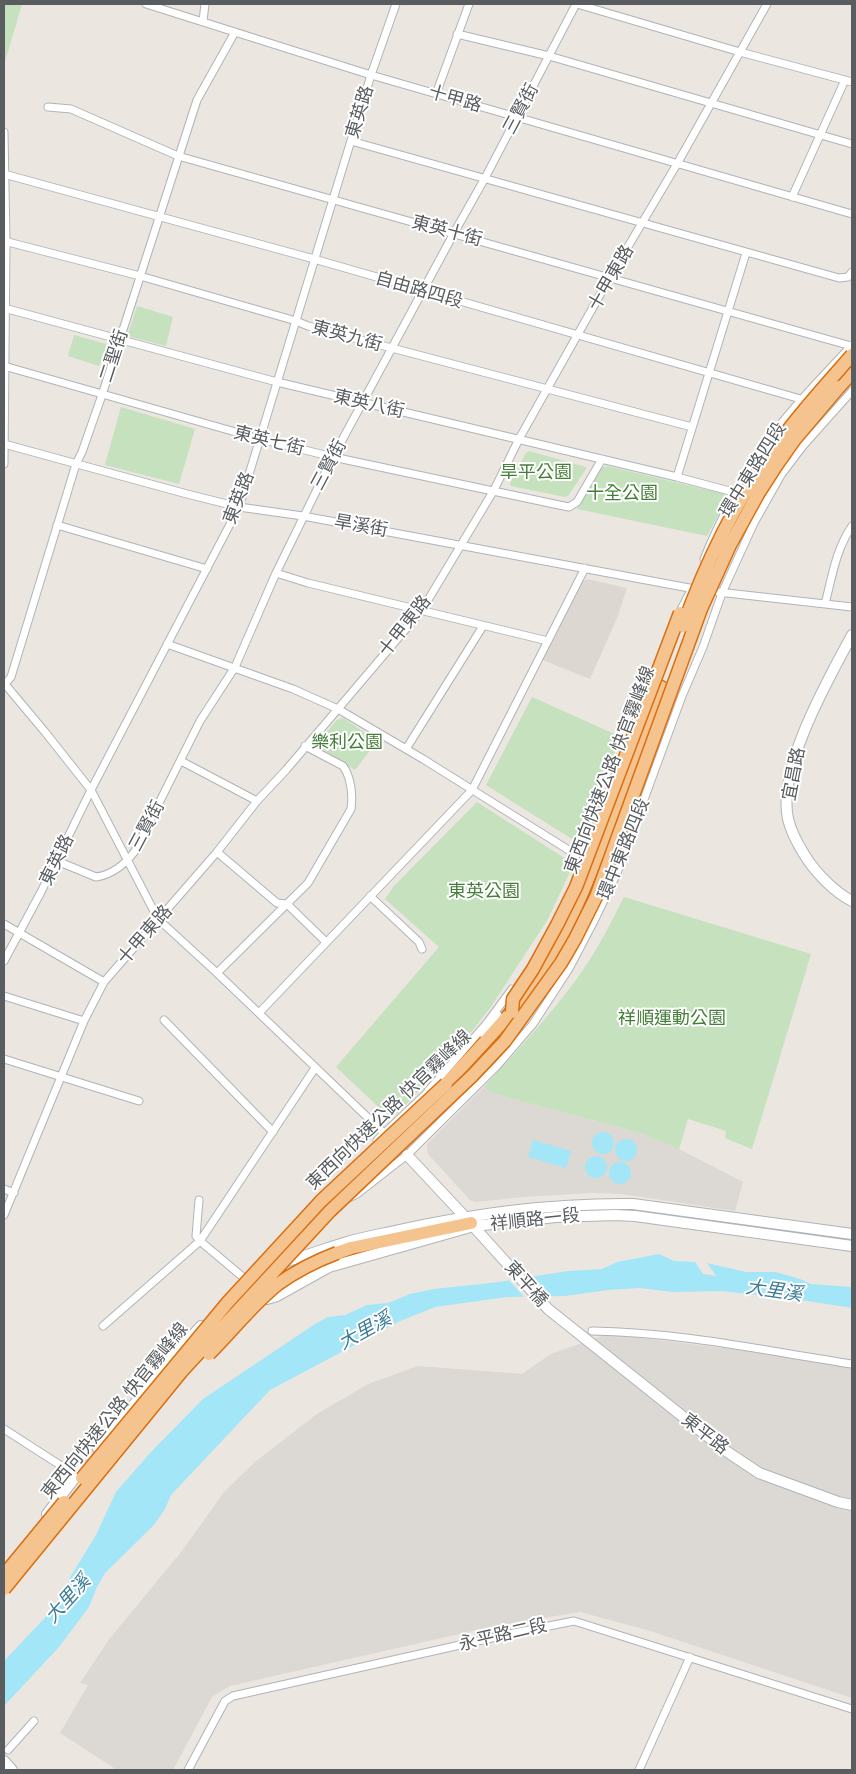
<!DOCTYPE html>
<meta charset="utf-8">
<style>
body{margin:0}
#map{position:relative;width:856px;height:1774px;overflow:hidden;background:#ebe6e0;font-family:Raleway,sans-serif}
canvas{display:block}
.frame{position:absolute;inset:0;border:5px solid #595d60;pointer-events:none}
</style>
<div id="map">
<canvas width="856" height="1774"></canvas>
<div class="frame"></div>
</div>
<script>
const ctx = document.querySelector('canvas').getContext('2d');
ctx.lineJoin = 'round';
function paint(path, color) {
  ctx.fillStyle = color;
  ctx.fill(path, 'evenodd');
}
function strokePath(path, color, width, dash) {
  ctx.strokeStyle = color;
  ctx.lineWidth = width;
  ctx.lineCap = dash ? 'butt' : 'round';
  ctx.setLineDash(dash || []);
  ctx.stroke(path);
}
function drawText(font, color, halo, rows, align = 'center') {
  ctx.font = font + ' Raleway,"Noto Sans TC",sans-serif';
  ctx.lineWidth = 4;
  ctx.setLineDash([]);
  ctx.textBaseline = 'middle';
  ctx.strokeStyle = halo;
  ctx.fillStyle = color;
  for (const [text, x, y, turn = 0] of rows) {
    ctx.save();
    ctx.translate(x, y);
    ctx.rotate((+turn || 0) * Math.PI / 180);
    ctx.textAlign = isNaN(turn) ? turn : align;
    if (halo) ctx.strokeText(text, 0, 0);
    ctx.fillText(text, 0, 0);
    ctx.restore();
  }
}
paint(new Path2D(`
 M 484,1087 L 495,1094 L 641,1133 L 679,1149 L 743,1182 L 735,1211 L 622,1194 L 591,1193 L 524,1197 L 476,1202 L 470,1200 L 428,1154 L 427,1147 L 427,1144 Z
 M 607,1334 L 748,1351 L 852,1368 L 852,1698 L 647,1630 L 580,1612 L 490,1627 L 230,1686 L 212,1697 L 173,1770 L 117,1770 L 60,1733 L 88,1685 L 80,1683 L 110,1638 L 182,1551 L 224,1492 L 256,1461 L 317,1414 L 368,1384 L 418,1366 L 522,1374 L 551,1354 Z`), '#dcd8d4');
paint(new Path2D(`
 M 587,579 L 627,588 L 617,618 L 590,679 L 540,659 L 583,581 Z`), '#ddd7d1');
paint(new Path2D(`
 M 4,4 L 22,4 L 4,65 Z
 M 137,306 L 173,317 L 166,346 L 131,337 L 128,334 Z
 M 74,335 L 106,344 L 108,348 L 99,366 L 68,356 Z
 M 121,407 L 195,429 L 179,484 L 105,465 Z
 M 529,451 L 586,467 L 586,469 L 568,496 L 565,497 L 511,486 L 510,483 L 526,453 Z
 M 607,466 L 725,494 L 728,497 L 707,536 L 577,509 L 601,468 Z
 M 532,697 L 621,737 L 581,840 L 575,841 L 486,785 Z
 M 343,718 L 377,741 L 355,770 L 320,748 L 319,741 L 337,720 Z
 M 477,802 L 569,861 L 572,864 L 570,872 L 548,919 L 490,1008 L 457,1050 L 398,1113 L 388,1116 L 336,1067 L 439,947 L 385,899 L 393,887 Z
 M 624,897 L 811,954 L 752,1149 L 725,1138 L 726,1131 L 688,1119 L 679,1149 L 641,1133 L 495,1094 L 484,1087 C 516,1052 548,1018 576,980 C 595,954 610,925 624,897 Z`), '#c5e1bd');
paint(new Path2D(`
 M592 1143a11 11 0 1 1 22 0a11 11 0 1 1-22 0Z
 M615 1150a11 11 0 1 1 22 0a11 11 0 1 1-22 0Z
 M 533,1140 L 571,1151 L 566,1168 L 528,1157 Z
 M585 1167a11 11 0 1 1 22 0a11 11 0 1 1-22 0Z
 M609 1173a11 11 0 1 1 22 0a11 11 0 1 1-22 0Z
 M 659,1254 L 674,1261 L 695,1262 L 703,1274 L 716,1276 L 707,1263 L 746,1272 L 776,1272 L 800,1279 L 811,1284 L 852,1287 L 852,1308 L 795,1299 L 721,1291 L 672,1292 L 640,1288 L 608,1290 L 565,1296 L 507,1297 L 435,1307 L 398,1322 L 270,1390 L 171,1495 L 165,1509 L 154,1525 L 105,1573 L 96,1589 L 89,1607 L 59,1647 L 4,1706 L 4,1661 L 55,1607 L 67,1591 L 69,1579 L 96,1535 L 116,1492 L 151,1452 L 203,1399 L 315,1324 L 328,1317 L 345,1315 L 367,1305 L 388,1303 L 410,1294 L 434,1289 L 499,1282 L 568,1271 L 602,1269 L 617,1262 Z`), '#a2e6f8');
paint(new Path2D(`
 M 531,1274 L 553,1298 L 526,1299 L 507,1278 Z`), '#ebe6e0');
const street = new Path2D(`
 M 146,4 L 371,75 L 852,214
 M 577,4 L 740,52 L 852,82
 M 203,21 L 205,4
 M 457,34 L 549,56 L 852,144
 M 436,94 L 469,4
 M 48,107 L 71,109 L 178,156 L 851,346
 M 4,132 L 6,241 L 4,464
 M 351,141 L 839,278 L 848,277 L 852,272
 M 4,174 L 314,259 L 804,400
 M 792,197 L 845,80
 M 4,241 L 140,276 L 296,321 L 308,326 L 692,427
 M 4,308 L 277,382 L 677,477 L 737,493
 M 4,366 L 260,439 L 333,457 L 559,505 L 569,507 L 577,502 L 602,459
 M 4,444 L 187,494 L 239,507 L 303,516 L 700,590
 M 677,477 L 746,253
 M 57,525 L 207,569
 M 704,559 C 723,512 750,465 780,425 C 802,397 828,371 852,345
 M 276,573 L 308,583 L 548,641
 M 718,592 L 852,607
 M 825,604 C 832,577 836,549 852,526
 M 678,615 L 689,594
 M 167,644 L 293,689 L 338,709 L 423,759 L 583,859
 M 4,683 L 45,732 L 91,790 L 158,919 L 217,973 L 387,1136
 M 5,684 L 11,677 L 76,464 L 82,452 L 102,395 L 197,100 L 235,32
 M 406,749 L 483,626
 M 181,761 L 257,801
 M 217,852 L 277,903 L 287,904 L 326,942
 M 57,861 L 96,877 C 112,875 126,863 135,851 L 200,721 L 235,667 L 276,573 L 333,457 L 454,233 L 485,178 L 576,4
 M 370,896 L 419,942 L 422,949
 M 4,924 L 104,982
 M 4,961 L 41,892 L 91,790 L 239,507 L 371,75 L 396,4
 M 217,973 L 308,883 L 351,809 C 353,795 351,777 343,766 L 305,746
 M 4,996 L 84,1021
 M 259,1013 L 472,790 L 585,568
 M 164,1020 L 273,1132
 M 483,1034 L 498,1015
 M 4,1059 L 139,1101
 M 428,1091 L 487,1023 L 512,989
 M 377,1140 L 431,1089
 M 4,1189 L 14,1193
 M 349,1198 L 357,1194 L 407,1155 L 497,1066 L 533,1024 L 570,967 L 593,923 L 617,873 L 682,696 L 703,647 L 722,593 L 754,523 L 781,475 L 803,446 L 852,391
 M 4,1215 L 84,1021 L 104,982 L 217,852 L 257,801 L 286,770 L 422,610 L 494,490 L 519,439 L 610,277 L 677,164 L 767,4
 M 244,1278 L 200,1241 L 315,1068
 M 103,1326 L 200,1241 L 196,1236 L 199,1200
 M 592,1331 C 679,1332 766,1351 852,1364
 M 4,1429 L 77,1476
 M 8,1750 L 34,1721
 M 188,1770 L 225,1701 L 233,1696 L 509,1634 L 574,1621 L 852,1709
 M 639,1770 L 690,1657`);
const secondary = new Path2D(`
 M 852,635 C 828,680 777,768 788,819 C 791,831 797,843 804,854 C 814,871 834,892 852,901
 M 407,1155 L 465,1217 L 548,1309 L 726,1451 L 759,1473 L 838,1502 L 852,1505
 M 256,1271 C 286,1262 316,1252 347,1242 C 364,1237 382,1234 399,1230 C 476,1213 554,1203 633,1204 L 852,1234
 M 260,1299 L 267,1299 L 277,1296 L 329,1267 L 474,1226 L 556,1217 L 615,1215 L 635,1216 L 852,1246
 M 98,1449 L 170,1360 L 201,1326
 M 47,1514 L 84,1466
 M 4,1761 L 12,1770`);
const highway = new Path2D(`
 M 839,387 L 852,373
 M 446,1084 C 479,1048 513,1014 540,974 C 567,932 584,890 602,844 C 623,792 642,740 661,687
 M 337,1253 L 351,1248 L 471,1223`);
strokePath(street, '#b0b4b7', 9);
strokePath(secondary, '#b0b4b7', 12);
strokePath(highway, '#da6e10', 15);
strokePath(street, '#fff', 7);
strokePath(secondary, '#fff', 10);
strokePath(highway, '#f5c38d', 12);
const highwayBridge = new Path2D(`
 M 683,626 C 704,568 732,508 768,457 C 793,421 823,388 852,355
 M 512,1012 L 513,999 L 533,969 L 557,925 L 576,887 L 680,613
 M 209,1354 C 232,1331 253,1304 278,1284 C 296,1271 316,1261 337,1253
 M 82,1478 L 228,1302 L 321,1201 L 446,1084
 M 4,1575 L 64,1502
 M 4,1589 L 182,1371 L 330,1211 L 472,1076 L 505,1041 L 561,963 L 575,939 L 596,897 L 701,609 L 730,545 L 758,494 L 776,466 L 795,439 L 839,387`);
strokePath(highwayBridge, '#da6e10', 15, []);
strokePath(highwayBridge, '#f5c38d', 12);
drawText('18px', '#595d60', '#fff', [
 ["十甲路",455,99,16],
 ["三賢街",521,109,-62],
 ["東英路",360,112,-73],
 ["東英十街",447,231,15],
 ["十甲東路",611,278,-60],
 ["自由路四段",419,290,16],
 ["東英九街",347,336,15],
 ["二聖街",114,356,-72],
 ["東英八街",369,404,13],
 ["東英七街",269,441,14],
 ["三賢街",329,465,-62],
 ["環中東路四段",753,470,-58],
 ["東英路",239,498,-69],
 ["旱溪街",361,526,10],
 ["十甲東路",405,626,-52],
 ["東西向快速公路 快官霧峰線",610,770,-69],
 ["宜昌路",794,774,-79],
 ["三賢街",147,826,-62],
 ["環中東路四段",624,849,-68],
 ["東英路",57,860,-64],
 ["十甲東路",145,935,-49],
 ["東西向快速公路 快官霧峰線",389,1110,-44],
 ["祥順路一段",535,1220,-6],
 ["東平橋",526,1284,48],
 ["東西向快速公路 快官霧峰線",115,1411,-51],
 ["東平路",705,1434,38],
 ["永平路二段",503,1635,-13]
]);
drawText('18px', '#457e39', '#fff', [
 ["旱平公園",536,473],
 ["十全公園",622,494],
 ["樂利公園",347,743],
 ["東英公園",484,892],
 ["祥順運動公園",672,1019]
]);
drawText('italic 19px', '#3d7d97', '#fff', [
 ["大里溪",774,1291,8],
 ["大里溪",365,1331,-29],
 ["大里溪",68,1599,-48]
]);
</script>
